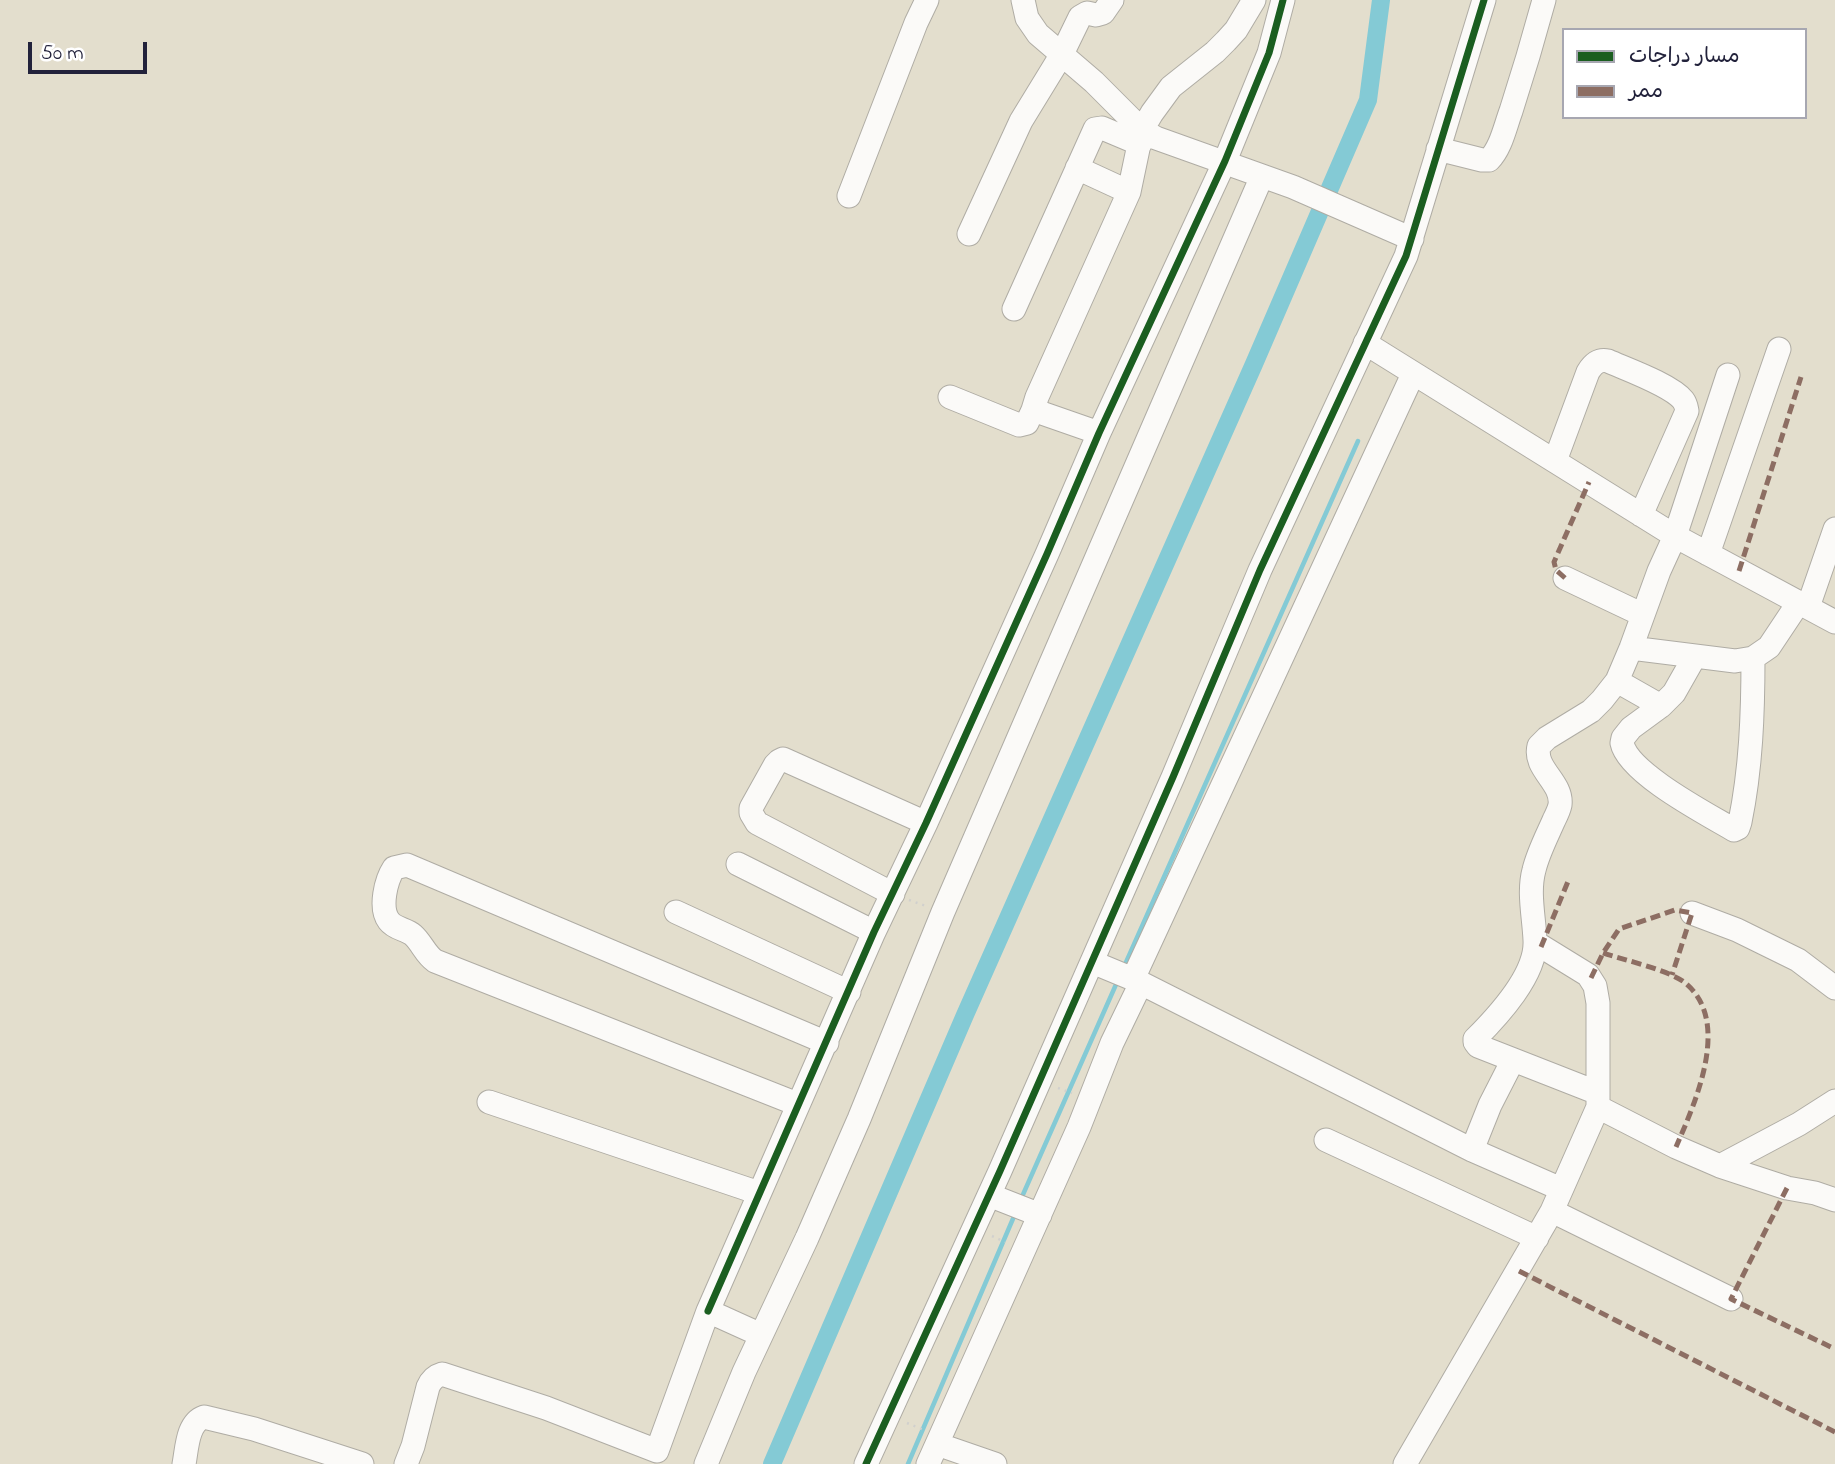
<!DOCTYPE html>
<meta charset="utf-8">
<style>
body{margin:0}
#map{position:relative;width:1835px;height:1464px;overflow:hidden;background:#e3decd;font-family:"Indie Flower","Playpen Sans Arabic",sans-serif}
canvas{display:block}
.legend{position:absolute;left:1562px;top:28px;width:245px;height:91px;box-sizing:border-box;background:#fff;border:2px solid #a7a7b1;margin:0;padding:9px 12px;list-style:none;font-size:21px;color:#22223b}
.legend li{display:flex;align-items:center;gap:14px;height:35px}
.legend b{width:35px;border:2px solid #a7a7b1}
.scale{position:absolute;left:28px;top:42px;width:119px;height:32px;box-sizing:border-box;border:4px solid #22223b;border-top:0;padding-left:9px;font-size:21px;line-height:24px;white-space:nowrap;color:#22223b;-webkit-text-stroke:5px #fff;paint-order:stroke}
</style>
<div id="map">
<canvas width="1835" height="1464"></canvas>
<ul class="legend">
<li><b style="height:9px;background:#1b5e20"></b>مسار دراجات</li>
<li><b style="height:9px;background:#8d6e63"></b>ممر</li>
</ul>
<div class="scale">50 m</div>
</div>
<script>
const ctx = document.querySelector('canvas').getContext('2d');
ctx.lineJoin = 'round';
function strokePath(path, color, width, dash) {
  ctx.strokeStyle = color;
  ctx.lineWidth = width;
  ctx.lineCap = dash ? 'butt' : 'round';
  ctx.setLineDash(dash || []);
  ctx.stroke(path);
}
strokePath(new Path2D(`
 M 1123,969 L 1358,441
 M 1021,1199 L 1118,980
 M 908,1464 L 1015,1214`), '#84cad5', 4.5);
strokePath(new Path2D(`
 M 772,1464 L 965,1015 L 1254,364 L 1368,100 L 1381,0`), '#84cad5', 18);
const minor = new Path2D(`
 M 1023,0 L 1027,18 L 1038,34 L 1094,82 L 1142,130 L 1156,138 L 1293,187 L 1412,239
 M 1438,149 L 1482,160 L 1489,160 C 1501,148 1505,127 1511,111 C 1523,74 1534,37 1544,0
 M 1077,168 L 1129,192
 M 849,196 L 916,23 L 927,0
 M 969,234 L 1021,121 L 1062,54 L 1080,17 L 1087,13 L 1096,15 L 1103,13 L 1112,0
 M 1014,309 L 1095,129 L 1102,128 L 1140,144
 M 1365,343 L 1675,536 L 1835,622
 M 1413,374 L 1133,979 L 1472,1150 L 1561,1189
 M 950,397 L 1019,425 L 1027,423 L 1033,410
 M 1099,433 L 1033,410 L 1037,397 L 1129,192 L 1142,130 L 1152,113 L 1171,87 L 1215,52 L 1226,41 L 1236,30 L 1254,0
 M 1555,461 L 1588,372 C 1593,364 1598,359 1608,361 C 1626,369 1671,385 1683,400 C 1686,404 1686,406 1687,411 L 1641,515
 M 1708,554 L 1779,349
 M 1565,578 L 1643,615
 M 1808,607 L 1835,529
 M 1631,648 L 1735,661 L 1753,658 L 1769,647 L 1799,602
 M 1617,681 L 1661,706 L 1631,728 L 1623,738 L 1622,743 C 1628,773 1707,814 1734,830 L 1738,828 L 1740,822 C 1751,768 1753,714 1753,658
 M 1661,706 L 1674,693 L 1695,656
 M 738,864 L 874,932
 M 893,894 L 757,823 L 751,813 L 751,808 L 775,765 L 779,761 L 783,759 L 926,823
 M 676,912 L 849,992
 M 1692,913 L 1737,930 L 1798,960 L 1835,988
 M 1092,962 L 1133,979
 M 1598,1093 L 1478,1046 L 1475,1042 L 1475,1039 C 1498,1016 1537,974 1535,940 C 1534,917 1528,892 1534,870 C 1538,853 1547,836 1554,820 C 1556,816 1559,810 1560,805 C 1563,782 1533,769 1539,746 L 1547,738 L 1591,711 L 1602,700 L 1617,681 L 1631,648 L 1659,571 L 1675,536 L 1728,375
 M 489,1102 L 759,1193
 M 797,1104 L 435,961 C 425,954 422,943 413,935 C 406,929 395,929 389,921 C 379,908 386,880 394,868 L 407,865 L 827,1043
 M 1598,1107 L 1676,1147 L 1720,1166 L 1799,1124 L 1835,1101
 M 1326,1140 L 1537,1238
 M 1472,1150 L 1490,1105 L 1513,1060
 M 1720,1166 L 1787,1188 L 1815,1193 L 1835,1200
 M 989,1195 L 1040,1215
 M 1552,1211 L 1731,1299
 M 708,1311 L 874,932 L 926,823 L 1047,554 L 1099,433 L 1225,161 L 1269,53 L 1283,0
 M 937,1444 L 995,1464
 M 184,1464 C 187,1449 187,1423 204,1417 L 254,1429 L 362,1464
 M 406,1464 L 413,1446 L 428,1387 C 431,1380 435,1376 442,1374 L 546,1408 L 657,1451 L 708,1311 L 761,1335
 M 706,1464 L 744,1372 L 807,1238 L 859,1119 L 943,912 L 1262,176
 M 866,1464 L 1000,1171 L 1173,777 L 1260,570 L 1406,256 L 1484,0
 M 928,1464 L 1079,1127 L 1112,1043 L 1141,983
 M 1405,1464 L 1552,1211 L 1598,1107 L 1598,1003 L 1595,986 L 1588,975 L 1536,943`);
strokePath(minor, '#afaca4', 25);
strokePath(new Path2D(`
 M 909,900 L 926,906
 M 1058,1088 L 1072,1093
 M 992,1236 L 1005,1242
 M 907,1423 L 924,1430`), '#d1d0cd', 2.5, [2, 5]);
strokePath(minor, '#fbfaf8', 23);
strokePath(new Path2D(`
 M 1739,571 L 1801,377
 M 1565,578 L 1556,570 L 1554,562 L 1589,482
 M 1541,947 L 1569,879
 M 1603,953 C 1624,960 1668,970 1684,982 C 1733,1020 1695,1103 1676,1147
 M 1591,978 L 1603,953 L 1619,929 L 1675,910 L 1692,913 L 1672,975
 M 1787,1188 L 1731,1299 L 1835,1349
 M 1519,1271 L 1835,1432`), '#8d6e63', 5, [10, 5]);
strokePath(new Path2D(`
 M 708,1311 L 874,932 L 926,823 L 1047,554 L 1099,433 L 1225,161 L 1269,53 L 1283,0
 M 866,1464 L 1000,1171 L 1173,777 L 1260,570 L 1406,256 L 1484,0`), '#1b5e20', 7);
</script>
